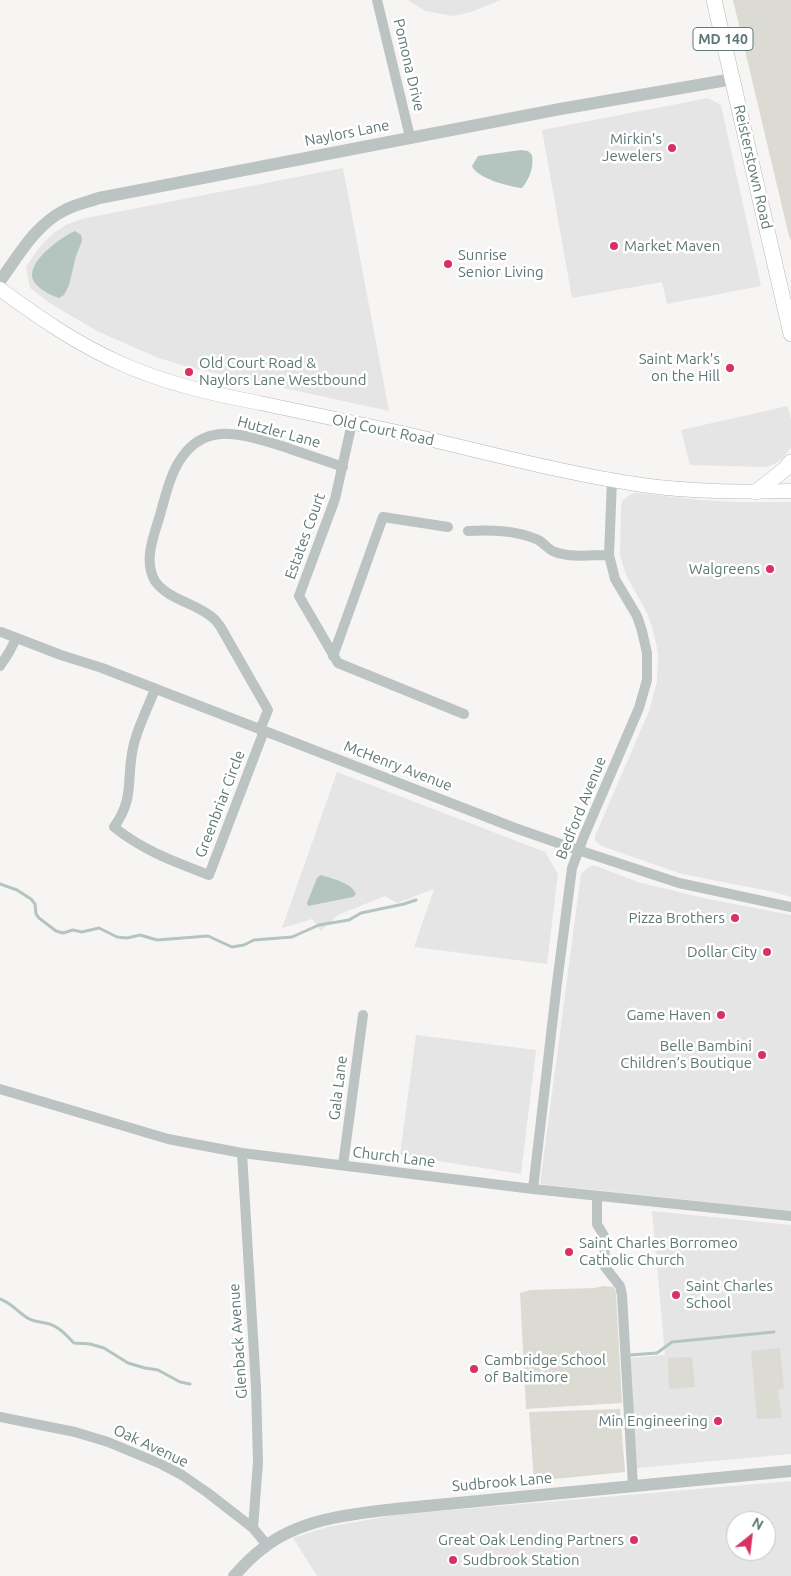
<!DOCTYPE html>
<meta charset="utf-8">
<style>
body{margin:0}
#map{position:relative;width:791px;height:1576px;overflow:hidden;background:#f7f5f4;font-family:Ubuntu,sans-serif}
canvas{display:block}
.north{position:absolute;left:726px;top:1511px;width:50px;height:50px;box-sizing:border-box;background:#fff;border:1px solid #bfc9c8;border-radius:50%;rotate:29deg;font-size:14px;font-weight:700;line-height:20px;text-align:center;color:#5e7876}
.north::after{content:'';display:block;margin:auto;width:18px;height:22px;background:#da3062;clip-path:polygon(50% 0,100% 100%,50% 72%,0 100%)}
</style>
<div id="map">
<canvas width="791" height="1576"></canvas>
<div class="north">N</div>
</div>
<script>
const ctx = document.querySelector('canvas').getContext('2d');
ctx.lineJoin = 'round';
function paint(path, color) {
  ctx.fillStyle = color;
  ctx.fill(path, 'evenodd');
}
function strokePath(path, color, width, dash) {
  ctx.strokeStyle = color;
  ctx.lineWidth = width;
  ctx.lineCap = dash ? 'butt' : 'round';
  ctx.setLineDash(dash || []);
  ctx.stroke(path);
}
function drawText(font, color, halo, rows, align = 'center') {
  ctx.font = font + ' Ubuntu,sans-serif';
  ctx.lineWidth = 5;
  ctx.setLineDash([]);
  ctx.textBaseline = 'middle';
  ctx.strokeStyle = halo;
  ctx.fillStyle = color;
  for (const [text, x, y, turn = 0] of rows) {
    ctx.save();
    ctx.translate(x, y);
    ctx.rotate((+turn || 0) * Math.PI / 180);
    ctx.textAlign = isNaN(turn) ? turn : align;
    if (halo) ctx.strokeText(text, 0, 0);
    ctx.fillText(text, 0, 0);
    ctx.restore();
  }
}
paint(new Path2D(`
 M 408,0 L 501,0 L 471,12 L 453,16 L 425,11 Z
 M 708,98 L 721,105 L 761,286 L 667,304 L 662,282 L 572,298 L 542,130 Z
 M 343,168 L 389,411 L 188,367 L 156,357 L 97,331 L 48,302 L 30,288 L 26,267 L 34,255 L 43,243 L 54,233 L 66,225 L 81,219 Z
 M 788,406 L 791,420 L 791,447 L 783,458 L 775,464 L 765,467 L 690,465 L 681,430 Z
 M 636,493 L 702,500 L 735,502 L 791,502 L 791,897 L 774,892 L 682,874 L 613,850 L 600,845 L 595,840 L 595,836 L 649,711 L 657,682 L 658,653 L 653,629 L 647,613 L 626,575 L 620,555 L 621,508 L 622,501 L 631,494 Z
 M 337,772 L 545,852 L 558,874 L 547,964 L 414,947 L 434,889 L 397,903 L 385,896 L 338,915 L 321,931 L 312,919 L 282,928 Z
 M 590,866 L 596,866 L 638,882 L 703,898 L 791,915 L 791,1211 L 540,1184 L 580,881 L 581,874 Z
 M 416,1035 L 536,1050 L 521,1174 L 400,1155 Z
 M 652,1211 L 791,1225 L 791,1454 L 637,1468 L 629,1358 L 665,1355 Z
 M 791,1481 L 791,1576 L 317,1576 L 293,1538 L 327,1527 L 395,1515 ZM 736,1521 L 766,1521 L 766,1551 L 736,1551 Z`), '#e4e5e4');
paint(new Path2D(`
 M 733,0 L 791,0 L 791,240 L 789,236 Z
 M 603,1286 L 614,1287 L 616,1293 L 622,1403 L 526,1409 L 520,1293 L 530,1290 L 594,1288 Z
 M 780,1348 L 784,1388 L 778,1390 L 782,1418 L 757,1419 L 751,1351 Z
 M 692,1357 L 695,1387 L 669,1389 L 668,1358 Z
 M 620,1409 L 625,1472 L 534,1481 L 529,1412 Z`), '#dbdbd3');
paint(new Path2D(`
 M 521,150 L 528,151 L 532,155 C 534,167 530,178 522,188 C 510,187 476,178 472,166 L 478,156 Z
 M 75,231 L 81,235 L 82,241 L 76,256 L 69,285 L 64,295 L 59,298 C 50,295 31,286 32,274 C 33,257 62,237 75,231 Z
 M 321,875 C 333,879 352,883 356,894 L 353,897 L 308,906 L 307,903 L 317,878 Z`), '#b4c5c0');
strokePath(new Path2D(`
 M 0,884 L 17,890 L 31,899 L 35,904 L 36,914 L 39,918 L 56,931 L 63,933 L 73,930 L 82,932 L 99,928 L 117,937 L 127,938 L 140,935 L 157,940 L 208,936 L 232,947 L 244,945 L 254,940 L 292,937 L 319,925 L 349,920 L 361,913 L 404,904 L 416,900
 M 0,1299 C 11,1303 17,1311 26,1317 C 33,1322 38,1321 45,1323 C 58,1325 66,1335 74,1343 L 90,1344 L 104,1348 L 128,1363 L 145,1368 L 158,1370 L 180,1382 L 190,1384
 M 630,1355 L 657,1353 L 672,1342 L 774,1332`), '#b4c5c0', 3);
const secondary = new Path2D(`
 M 0,289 C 38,317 77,344 120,363 C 164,383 212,394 260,403 C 307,413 355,423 402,433 C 482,451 561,473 642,485 C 691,492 741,492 791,491`);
const primary = new Path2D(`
 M 714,0 L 791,334
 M 756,492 L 785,469 L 791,462`);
strokePath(secondary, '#aeb8b8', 15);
strokePath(primary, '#afb8b7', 16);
strokePath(new Path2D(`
 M 377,0 L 410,137
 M 352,423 L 335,499 L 299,596 L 338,663 L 464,714
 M 468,531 C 491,530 515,530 536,539 C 544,542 548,550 555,552 C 572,558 592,555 609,555
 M 1,632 L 61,655 L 102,668 L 515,828 L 578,850 L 679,883 L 791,907
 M 333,656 L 383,517 L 448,527
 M 0,666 L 8,654 L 16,639
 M 155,689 C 148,708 137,728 133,748 C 126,780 135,798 114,827 C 142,850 175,862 209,875 L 264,731
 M 260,730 L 268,710 L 220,626 C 218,624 216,620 213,618 C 197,603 168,600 155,581 C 143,561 154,535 160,515 C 166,494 171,469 186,452 C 212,421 253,437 285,447 C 304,454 324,460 343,467
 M 0,1089 L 168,1139 L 242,1153 L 533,1189 L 791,1216
 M 242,1153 L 256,1387 L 258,1462 L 253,1528
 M 343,1165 L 363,1015
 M 533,1189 L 557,983 L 572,868 L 584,836 L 639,708 L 647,680 L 647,653 L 642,631 L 637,616 L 615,579 L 609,555 L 612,480
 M 597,1196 L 597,1224 L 604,1236 L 605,1267 L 620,1286 L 622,1295 L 633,1486
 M 0,1417 L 75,1432 L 108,1442 L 161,1464 L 182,1475 L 208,1493 L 253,1528 L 267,1545`), '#bbc3c3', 10);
strokePath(new Path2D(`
 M 0,281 C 19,255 35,225 65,210 C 76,204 88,202 99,198 L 560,109 L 733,79
 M 234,1576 C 243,1566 251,1557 262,1549 C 299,1519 350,1514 395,1509 L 791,1471`), '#bbc3c3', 12);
strokePath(secondary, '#fff', 14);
strokePath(primary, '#fff', 15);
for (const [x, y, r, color] of [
 [672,148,5,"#da3062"],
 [614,246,5,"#da3062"],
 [448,264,5,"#da3062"],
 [730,368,5,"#da3062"],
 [189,372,5,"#da3062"],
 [770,569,5,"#da3062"],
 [735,918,5,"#da3062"],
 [767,952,5,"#da3062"],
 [721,1015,5,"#da3062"],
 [762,1055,5,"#da3062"],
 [569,1252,5,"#da3062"],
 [676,1295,5,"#da3062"],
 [474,1369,5,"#da3062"],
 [718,1421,5,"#da3062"],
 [634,1540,5,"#da3062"],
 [453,1560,5,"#da3062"]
]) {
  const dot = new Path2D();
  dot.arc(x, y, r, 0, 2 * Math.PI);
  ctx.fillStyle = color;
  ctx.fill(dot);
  strokePath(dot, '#fff', 2);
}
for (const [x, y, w] of [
 [723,39,60]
]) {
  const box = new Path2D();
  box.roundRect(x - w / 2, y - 11.5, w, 23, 4);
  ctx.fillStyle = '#fff';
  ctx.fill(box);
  strokePath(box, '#5e7876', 1);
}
drawText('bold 14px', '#5e7876', null, [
 ["MD 140",723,39]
]);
drawText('15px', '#5e7876', '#fff', [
 ["Pomona Drive",409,65,77],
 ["Naylors Lane",347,133,-11],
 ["Reisterstown Road",753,167,77],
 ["Old Court Road",383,430,12],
 ["Hutzler Lane",279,432,15],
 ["Estates Court",305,536,-70],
 ["McHenry Avenue",398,766,21],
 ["Greenbriar Circle",220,804,-69],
 ["Bedford Avenue",581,808,-68],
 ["Gala Lane",338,1088,-83],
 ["Church Lane",394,1157,7],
 ["Glenback Avenue",238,1341,-94],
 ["Oak Avenue",151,1446,25],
 ["Sudbrook Lane",502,1482,-5]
]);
drawText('15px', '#5e7876', '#fff', [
 ["Mirkin's",662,139],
 ["Jewelers",662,156],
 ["Market Maven",624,246,"left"],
 ["Sunrise",458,255,"left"],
 ["Senior Living",458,272,"left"],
 ["Saint Mark's",720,359],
 ["on the Hill",720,376],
 ["Old Court Road &",199,363,"left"],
 ["Naylors Lane Westbound",199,380,"left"],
 ["Walgreens",760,569],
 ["Pizza Brothers",725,918],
 ["Dollar City",757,952],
 ["Game Haven",711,1015],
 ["Belle Bambini",752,1046],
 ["Children’s Boutique",752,1063],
 ["Saint Charles Borromeo",579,1243,"left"],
 ["Catholic Church",579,1260,"left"],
 ["Saint Charles",686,1286,"left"],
 ["School",686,1303,"left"],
 ["Cambridge School",484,1360,"left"],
 ["of Baltimore",484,1377,"left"],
 ["Min Engineering",708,1421],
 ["Great Oak Lending Partners",624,1540],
 ["Sudbrook Station",463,1560,"left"]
], 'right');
</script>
